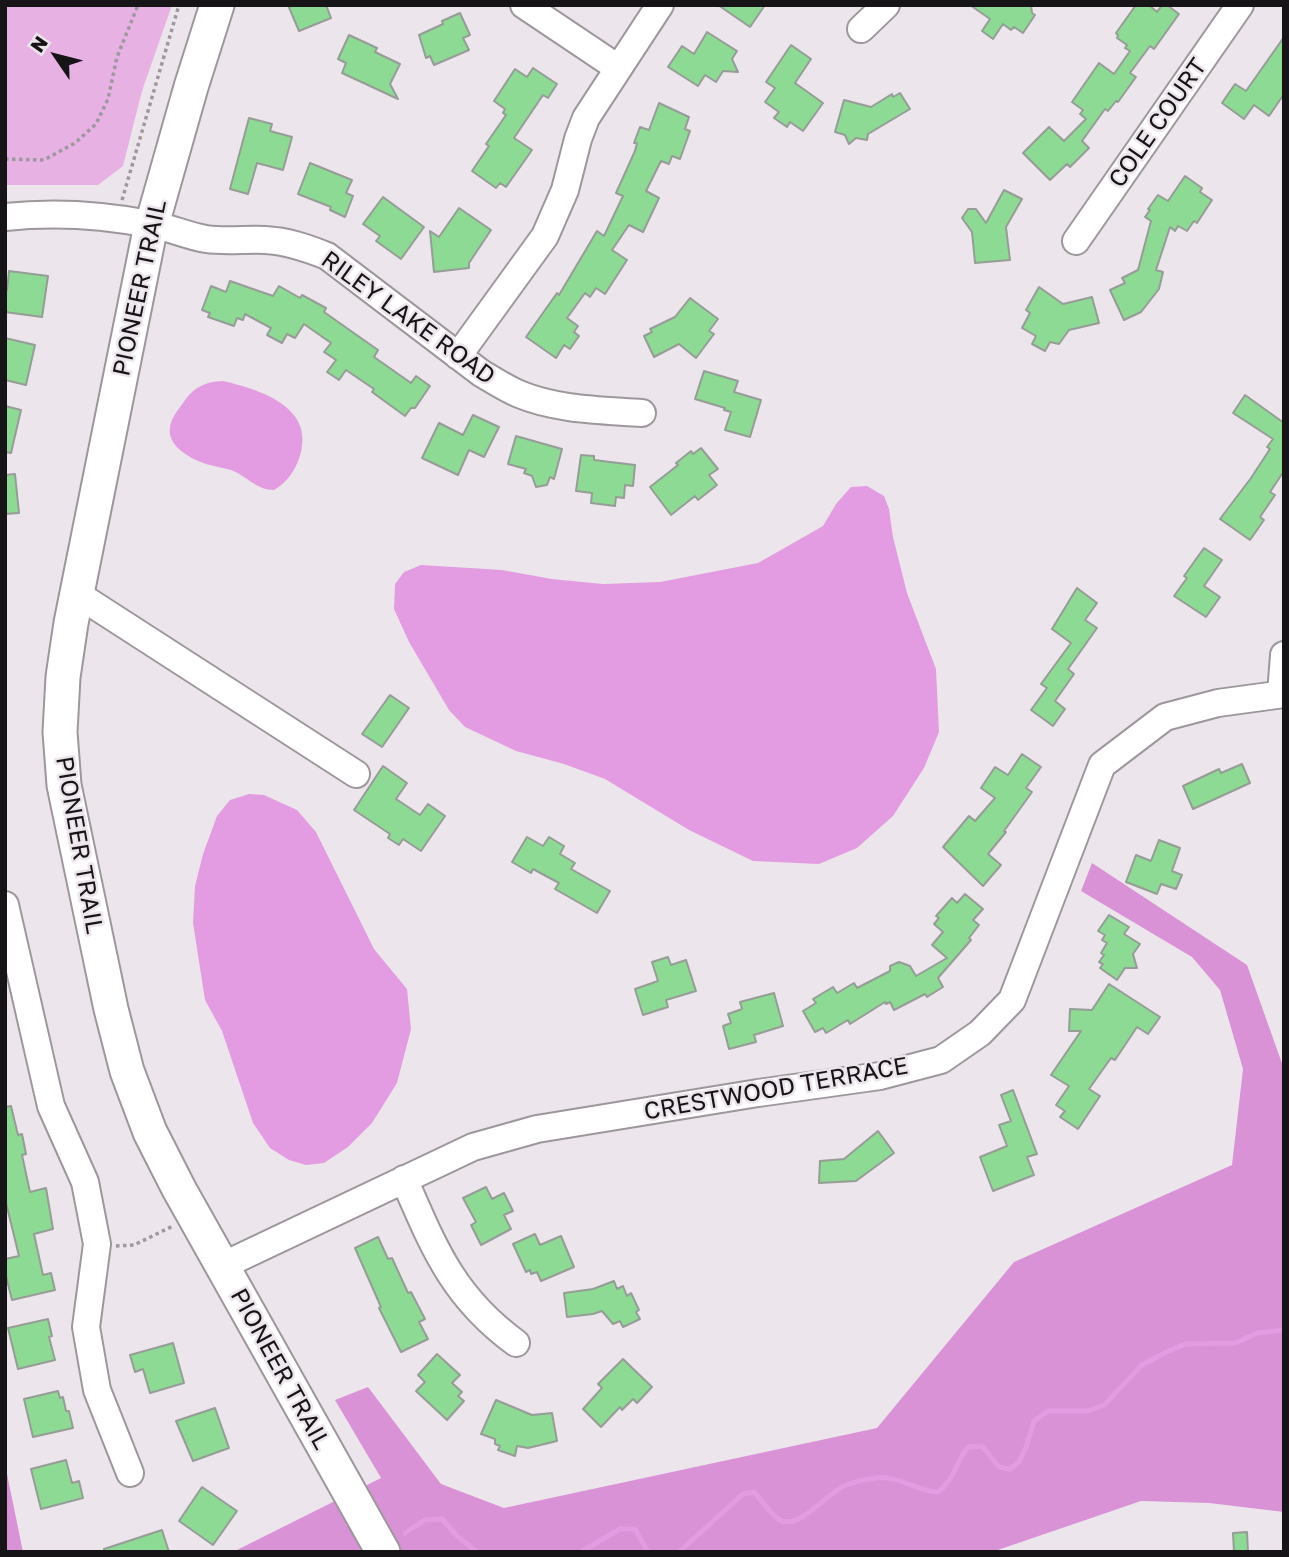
<!DOCTYPE html>
<style>
body{margin:0}
#map{position:relative;width:1289px;height:1557px;overflow:hidden;background:#ece6ec;font-family:"Golos Text",sans-serif}
canvas{display:block}
.frame{position:absolute;inset:0;border:7px solid #161416;pointer-events:none}
.north{position:absolute;left:21px;top:21px;width:70px;height:70px;-webkit-text-stroke:5px #ece6ec;paint-order:stroke;rotate:305deg;font-size:19px;font-weight:700;line-height:28px;text-align:center;color:#161416}
.north::after{content:'';display:block;margin:auto;width:24px;height:32px;background:#161416;clip-path:polygon(50% 0,100% 100%,50% 72%,0 100%)}
</style>
<div id="map">
<canvas width="1289" height="1557"></canvas>
<div class="frame"></div>
<div class="north">N</div>
</div>
<script>
const ctx = document.querySelector('canvas').getContext('2d');
ctx.lineJoin = 'round';
function paint(path, color) {
  ctx.fillStyle = color;
  ctx.fill(path, 'evenodd');
}
function strokePath(path, color, width, dash) {
  ctx.strokeStyle = color;
  ctx.lineWidth = width;
  ctx.lineCap = dash ? 'butt' : 'round';
  ctx.setLineDash(dash || []);
  ctx.stroke(path);
}
function drawText(font, color, halo, rows, align = 'center') {
  ctx.font = font + ' "Golos Text",sans-serif';
  ctx.lineWidth = 5;
  ctx.setLineDash([]);
  ctx.textBaseline = 'middle';
  ctx.strokeStyle = halo;
  ctx.fillStyle = color;
  for (const [text, x, y, turn = 0] of rows) {
    ctx.save();
    ctx.translate(x, y);
    ctx.rotate((+turn || 0) * Math.PI / 180);
    ctx.textAlign = isNaN(turn) ? turn : align;
    if (halo) ctx.strokeText(text, 0, 0);
    ctx.fillText(text, 0, 0);
    ctx.restore();
  }
}
paint(new Path2D(`
 M 5,5 L 172,5 L 142,91 L 123,166 L 98,185 L 5,185 Z`), '#e7b1e4');
paint(new Path2D(`
 M 1092,863 L 1247,965 L 1284,1069 L 1284,1512 L 1209,1503 L 1141,1501 L 992,1552 L 233,1552 L 381,1478 L 335,1400 L 368,1387 L 441,1484 L 504,1508 L 877,1428 L 1014,1262 L 1232,1165 L 1243,1069 L 1220,990 L 1192,957 L 1081,891 Z
 M 5,1464 L 23,1552 L 5,1552 Z`), '#d992d6');
paint(new Path2D(`
 M 223,381 C 258,389 313,406 301,452 C 297,468 288,482 274,490 C 256,490 247,476 231,470 C 224,468 217,467 210,465 C 194,461 166,447 170,427 C 171,418 178,410 183,403 C 194,387 204,382 223,381 Z
 M 867,486 L 884,496 L 889,509 L 893,537 L 907,593 L 936,669 L 939,732 L 924,768 L 893,816 L 857,848 L 819,864 L 753,861 L 689,830 L 605,779 L 564,764 L 516,751 L 465,727 L 449,710 L 409,642 L 394,609 L 395,584 L 404,572 L 421,565 L 502,570 L 552,579 L 603,584 L 660,582 L 758,563 L 823,526 L 836,504 L 851,487 Z
 M 249,794 L 264,795 L 297,810 L 316,832 L 374,949 L 407,989 L 411,1029 L 397,1083 L 372,1123 L 348,1147 L 324,1163 L 306,1165 L 289,1160 L 270,1148 L 253,1123 L 222,1031 L 205,1000 L 193,923 L 195,886 L 203,854 L 217,816 L 230,800 Z`), '#e39ce1');
strokePath(new Path2D(`
 M 405,1533 L 425,1520 L 442,1519 L 458,1537 L 477,1552
 M 581,1552 L 620,1529 L 635,1529 L 648,1552
 M 679,1552 L 743,1494 L 754,1492 C 762,1500 770,1514 780,1520 C 797,1530 825,1497 839,1489 C 848,1483 865,1479 876,1478 C 898,1475 916,1491 938,1492 C 954,1480 956,1462 968,1447 L 982,1446 L 999,1467 L 1010,1469 L 1019,1462 L 1026,1447 L 1034,1421 L 1048,1411 L 1088,1411 L 1104,1405 L 1142,1365 L 1166,1352 L 1186,1344 L 1235,1343 L 1257,1333 L 1284,1330`), '#e39ce1', 5);
const building = new Path2D(`
 M 288,5 L 326,5 L 331,18 L 299,31 Z
 M 718,5 L 765,5 L 750,27 Z
 M 970,5 L 1031,5 L 1032,13 L 1035,15 L 1023,33 L 1014,27 L 1011,30 L 1003,24 L 993,39 L 982,31 L 990,19 Z
 M 1136,5 L 1149,5 L 1157,12 L 1162,5 L 1167,5 L 1179,14 L 1154,49 L 1150,46 L 1130,73 L 1136,77 L 1118,102 L 1116,101 L 1108,111 L 1105,109 L 1082,141 L 1089,148 L 1070,167 L 1067,164 L 1050,180 L 1023,153 L 1049,127 L 1064,141 L 1086,119 L 1080,114 L 1083,110 L 1072,102 L 1099,63 L 1114,74 L 1130,51 L 1125,48 L 1127,45 L 1117,38 L 1118,35 L 1116,33 Z
 M 460,13 L 470,35 L 463,38 L 469,50 L 434,65 L 430,56 L 426,58 L 419,35 L 443,24 L 442,21 Z
 M 707,32 L 737,51 L 732,59 L 738,72 L 723,71 L 716,82 L 705,75 L 698,86 L 668,67 L 682,46 L 694,54 Z
 M 349,35 L 377,48 L 375,52 L 400,64 L 390,84 L 398,99 L 342,73 L 346,63 L 338,59 Z
 M 1284,37 L 1284,94 L 1269,116 L 1254,105 L 1244,119 L 1222,103 L 1235,84 L 1246,91 Z
 M 791,45 L 811,59 L 795,83 L 823,103 L 803,131 L 790,122 L 787,127 L 774,118 L 779,112 L 765,102 L 775,88 L 766,82 Z
 M 533,68 L 557,84 L 548,98 L 543,95 L 514,138 L 532,150 L 506,187 L 500,183 L 496,188 L 472,171 L 489,146 L 486,144 L 506,115 L 503,113 L 505,109 L 494,101 L 515,69 L 527,77 Z
 M 900,93 L 910,109 L 868,134 L 867,140 L 856,138 L 849,144 L 845,135 L 835,132 L 844,100 L 871,107 L 892,94 L 893,97 Z
 M 659,103 L 689,117 L 685,129 L 690,131 L 680,159 L 672,156 L 669,164 L 661,161 L 646,191 L 659,198 L 643,232 L 629,225 L 612,250 L 627,260 L 605,294 L 596,288 L 590,297 L 585,293 L 567,318 L 578,326 L 574,332 L 579,336 L 570,349 L 564,345 L 556,358 L 526,337 L 557,293 L 559,295 L 597,231 L 604,236 L 623,196 L 616,193 L 635,151 L 637,143 L 634,143 L 640,127 L 649,130 Z
 M 249,118 L 272,124 L 270,131 L 292,137 L 283,170 L 257,163 L 248,194 L 230,189 Z
 M 310,163 L 352,180 L 346,193 L 353,196 L 345,217 L 330,210 L 331,207 L 298,194 Z
 M 1185,176 L 1202,188 L 1200,192 L 1212,200 L 1197,223 L 1194,221 L 1187,231 L 1178,226 L 1175,231 L 1170,227 L 1156,270 L 1163,272 L 1159,289 L 1141,312 L 1124,320 L 1110,290 L 1125,283 L 1122,278 L 1138,270 L 1151,221 L 1145,217 L 1150,210 L 1148,209 L 1158,195 L 1168,201 Z
 M 1004,190 L 1022,199 L 1006,227 L 1010,260 L 975,263 L 972,232 L 962,218 L 968,209 L 976,209 L 986,223 Z
 M 383,197 L 424,227 L 401,259 L 376,241 L 380,236 L 363,224 Z
 M 459,208 L 491,230 L 469,263 L 469,268 L 434,272 L 430,231 L 439,237 Z
 M 9,271 L 48,276 L 42,317 L 5,312 L 5,290 L 7,290 Z
 M 230,281 L 273,296 L 279,286 L 300,298 L 302,295 L 326,308 L 324,312 L 378,350 L 374,357 L 411,383 L 416,376 L 430,386 L 415,408 L 411,408 L 405,416 L 372,392 L 374,389 L 346,370 L 339,380 L 327,372 L 336,360 L 324,352 L 331,343 L 304,324 L 295,338 L 287,334 L 282,343 L 267,335 L 271,328 L 245,314 L 243,320 L 237,318 L 234,326 L 208,317 L 210,313 L 202,310 L 211,286 L 226,292 Z
 M 1039,287 L 1063,304 L 1092,297 L 1099,323 L 1069,330 L 1059,344 L 1050,342 L 1045,351 L 1032,344 L 1036,336 L 1022,328 L 1030,313 L 1026,310 Z
 M 690,298 L 718,319 L 709,331 L 714,334 L 696,358 L 679,344 L 654,357 L 644,336 L 652,332 L 650,329 L 675,317 Z
 M 5,338 L 35,345 L 26,385 L 5,380 Z
 M 704,371 L 738,381 L 734,392 L 761,400 L 750,437 L 725,430 L 731,412 L 724,410 L 725,408 L 695,399 Z
 M 1245,395 L 1284,423 L 1284,471 L 1270,492 L 1275,495 L 1260,517 L 1264,520 L 1250,540 L 1220,519 L 1251,478 L 1270,449 L 1267,447 L 1273,439 L 1233,413 Z
 M 5,406 L 21,410 L 11,453 L 5,452 Z
 M 473,415 L 499,427 L 484,457 L 469,450 L 458,475 L 422,458 L 439,423 L 463,435 Z
 M 516,436 L 562,449 L 554,479 L 550,477 L 547,485 L 536,487 L 532,476 L 524,473 L 526,469 L 508,464 Z
 M 701,448 L 718,469 L 709,475 L 717,485 L 698,500 L 695,496 L 671,515 L 650,487 L 678,465 L 676,463 L 691,451 L 693,454 Z
 M 581,455 L 594,456 L 594,460 L 635,465 L 633,486 L 625,485 L 624,498 L 616,497 L 615,506 L 591,503 L 592,493 L 576,491 Z
 M 15,474 L 19,513 L 5,514 L 5,475 Z
 M 1204,548 L 1222,560 L 1204,586 L 1220,597 L 1206,617 L 1174,596 L 1187,578 L 1184,576 Z
 M 1077,588 L 1097,603 L 1085,620 L 1097,628 L 1068,669 L 1074,674 L 1055,701 L 1065,709 L 1053,726 L 1031,710 L 1047,688 L 1041,684 L 1071,643 L 1052,629 Z
 M 390,695 L 409,708 L 382,747 L 362,734 Z
 M 1022,754 L 1041,767 L 1026,788 L 1032,792 L 1004,831 L 1006,832 L 988,854 L 1001,865 L 983,886 L 943,847 L 969,816 L 975,821 L 995,798 L 981,788 L 995,767 L 1008,775 Z
 M 1242,764 L 1250,783 L 1193,809 L 1183,786 L 1219,769 L 1221,773 Z
 M 383,766 L 407,783 L 396,799 L 420,815 L 428,804 L 445,816 L 421,851 L 403,839 L 399,845 L 388,838 L 390,834 L 354,810 Z
 M 527,837 L 543,846 L 549,837 L 564,846 L 560,854 L 575,863 L 571,869 L 610,891 L 597,913 L 555,889 L 559,883 L 533,869 L 531,873 L 512,862 Z
 M 1159,840 L 1180,848 L 1172,871 L 1182,875 L 1176,889 L 1161,884 L 1157,894 L 1126,882 L 1136,855 L 1151,861 Z
 M 965,894 L 983,909 L 973,920 L 979,925 L 969,938 L 971,940 L 938,978 L 943,987 L 927,997 L 925,994 L 894,1010 L 890,1002 L 886,1004 L 885,1002 L 850,1024 L 848,1020 L 826,1033 L 823,1028 L 815,1032 L 803,1011 L 816,1003 L 813,999 L 833,987 L 837,993 L 854,983 L 857,988 L 890,971 L 890,966 L 899,962 L 910,966 L 916,976 L 947,958 L 932,945 L 943,932 L 934,924 L 939,918 L 936,916 L 952,898 L 957,903 Z
 M 1109,915 L 1129,927 L 1124,934 L 1140,944 L 1133,954 L 1137,968 L 1125,968 L 1117,980 L 1100,968 L 1103,964 L 1099,962 L 1104,955 L 1101,953 L 1107,943 L 1102,940 L 1105,935 L 1098,931 Z
 M 668,957 L 671,965 L 686,960 L 696,991 L 666,1000 L 668,1007 L 643,1015 L 635,989 L 658,981 L 652,962 Z
 M 1109,984 L 1160,1017 L 1148,1034 L 1137,1027 L 1115,1060 L 1111,1058 L 1089,1089 L 1100,1096 L 1078,1129 L 1060,1117 L 1065,1111 L 1056,1105 L 1069,1086 L 1051,1075 L 1081,1031 L 1069,1031 L 1070,1009 L 1092,1010 Z
 M 774,993 L 783,1026 L 754,1035 L 756,1042 L 729,1049 L 723,1026 L 731,1023 L 728,1014 L 742,1009 L 740,1002 Z
 M 1013,1090 L 1037,1154 L 1027,1157 L 1034,1175 L 993,1191 L 980,1157 L 1007,1146 L 999,1125 L 1011,1121 L 1001,1095 Z
 M 11,1106 L 18,1135 L 22,1134 L 26,1154 L 22,1155 L 30,1192 L 46,1188 L 53,1229 L 34,1234 L 43,1275 L 51,1273 L 55,1290 L 12,1300 L 5,1272 L 5,1259 L 19,1256 L 5,1199 L 5,1107 Z
 M 878,1131 L 894,1153 L 856,1181 L 819,1183 L 820,1161 L 844,1159 Z
 M 486,1187 L 492,1199 L 504,1193 L 513,1211 L 504,1215 L 511,1229 L 481,1245 L 471,1225 L 476,1222 L 463,1198 Z
 M 535,1234 L 540,1245 L 561,1236 L 574,1267 L 541,1281 L 537,1272 L 531,1274 L 530,1270 L 526,1272 L 513,1244 Z
 M 378,1237 L 388,1259 L 392,1258 L 408,1293 L 411,1292 L 425,1319 L 419,1322 L 428,1339 L 401,1352 L 379,1308 L 381,1307 L 355,1248 Z
 M 614,1281 L 617,1289 L 623,1286 L 627,1296 L 631,1293 L 639,1310 L 636,1312 L 640,1319 L 623,1327 L 620,1321 L 613,1324 L 602,1311 L 593,1314 L 567,1317 L 564,1293 L 593,1289 Z
 M 48,1319 L 52,1336 L 49,1337 L 55,1360 L 18,1369 L 8,1328 Z
 M 173,1343 L 184,1383 L 150,1393 L 143,1369 L 135,1372 L 130,1355 Z
 M 437,1354 L 460,1375 L 452,1383 L 462,1392 L 458,1396 L 464,1401 L 447,1420 L 416,1391 L 425,1382 L 418,1375 Z
 M 623,1359 L 652,1387 L 637,1403 L 633,1399 L 622,1410 L 620,1407 L 601,1427 L 583,1409 L 602,1388 L 598,1384 Z
 M 58,1391 L 60,1398 L 63,1397 L 66,1411 L 69,1411 L 73,1428 L 33,1437 L 24,1399 Z
 M 496,1400 L 532,1415 L 552,1413 L 557,1441 L 528,1448 L 517,1446 L 515,1456 L 498,1450 L 500,1446 L 495,1444 L 495,1439 L 481,1434 Z
 M 215,1408 L 229,1448 L 193,1461 L 176,1421 Z
 M 66,1460 L 72,1483 L 79,1481 L 83,1498 L 41,1509 L 31,1469 Z
 M 202,1487 L 237,1511 L 213,1545 L 179,1521 Z
 M 162,1530 L 169,1552 L 104,1552 L 104,1549 Z
 M 1247,1532 L 1248,1552 L 1234,1552 L 1233,1533 Z`);
paint(building, '#8dda95');
strokePath(building, '#969c96', 2);
const minor = new Path2D(`
 M 524,5 L 618,68
 M 861,29 L 886,5
 M 5,217 C 52,212 103,215 149,224 C 169,227 187,236 206,239 C 226,242 245,239 265,240 C 287,241 307,248 327,256 L 481,373 C 493,380 505,388 519,394 C 557,410 602,410 642,413
 M 1076,241 L 1240,5
 M 458,356 L 545,236 L 565,190 L 578,139 L 586,118 L 660,5
 M 77,594 L 356,774
 M 1281,694 L 1284,655
 M 5,905 L 51,1106 L 85,1182 L 97,1244 L 86,1327 L 97,1390 L 130,1473
 M 404,1179 C 434,1248 453,1297 516,1343
 M 222,1266 L 473,1147 L 537,1129 L 758,1093 L 880,1076 L 941,1060 L 980,1033 L 1012,1000 L 1102,765 L 1165,717 L 1218,703 L 1284,694`);
const major = new Path2D(`
 M 217,5 L 191,87 L 149,235 L 71,623 L 63,677 L 60,732 L 64,785 L 111,1009 L 127,1071 L 150,1132 L 179,1189 L 383,1552`);
strokePath(minor, '#9d979c', 30);
strokePath(major, '#9d979c', 37);
strokePath(new Path2D(`
 M 5,159 L 44,160 L 75,143 L 96,124 L 108,99 L 117,57 L 138,5
 M 122,200 L 179,5
 M 116,1246 L 134,1245 L 173,1226`), '#9d989d', 3.5, [3.5, 3.5]);
strokePath(minor, '#fff', 26);
strokePath(major, '#fff', 33);
drawText('24px', '#161416', '#ece6ec', [
 ["COLE COURT",1158,123,-55],
 ["PIONEER TRAIL",140,288,-78],
 ["RILEY LAKE ROAD",408,318,36],
 ["PIONEER TRAIL",79,845,80],
 ["CRESTWOOD TERRACE",776,1089,-10],
 ["PIONEER TRAIL",280,1369,61]
]);
</script>
